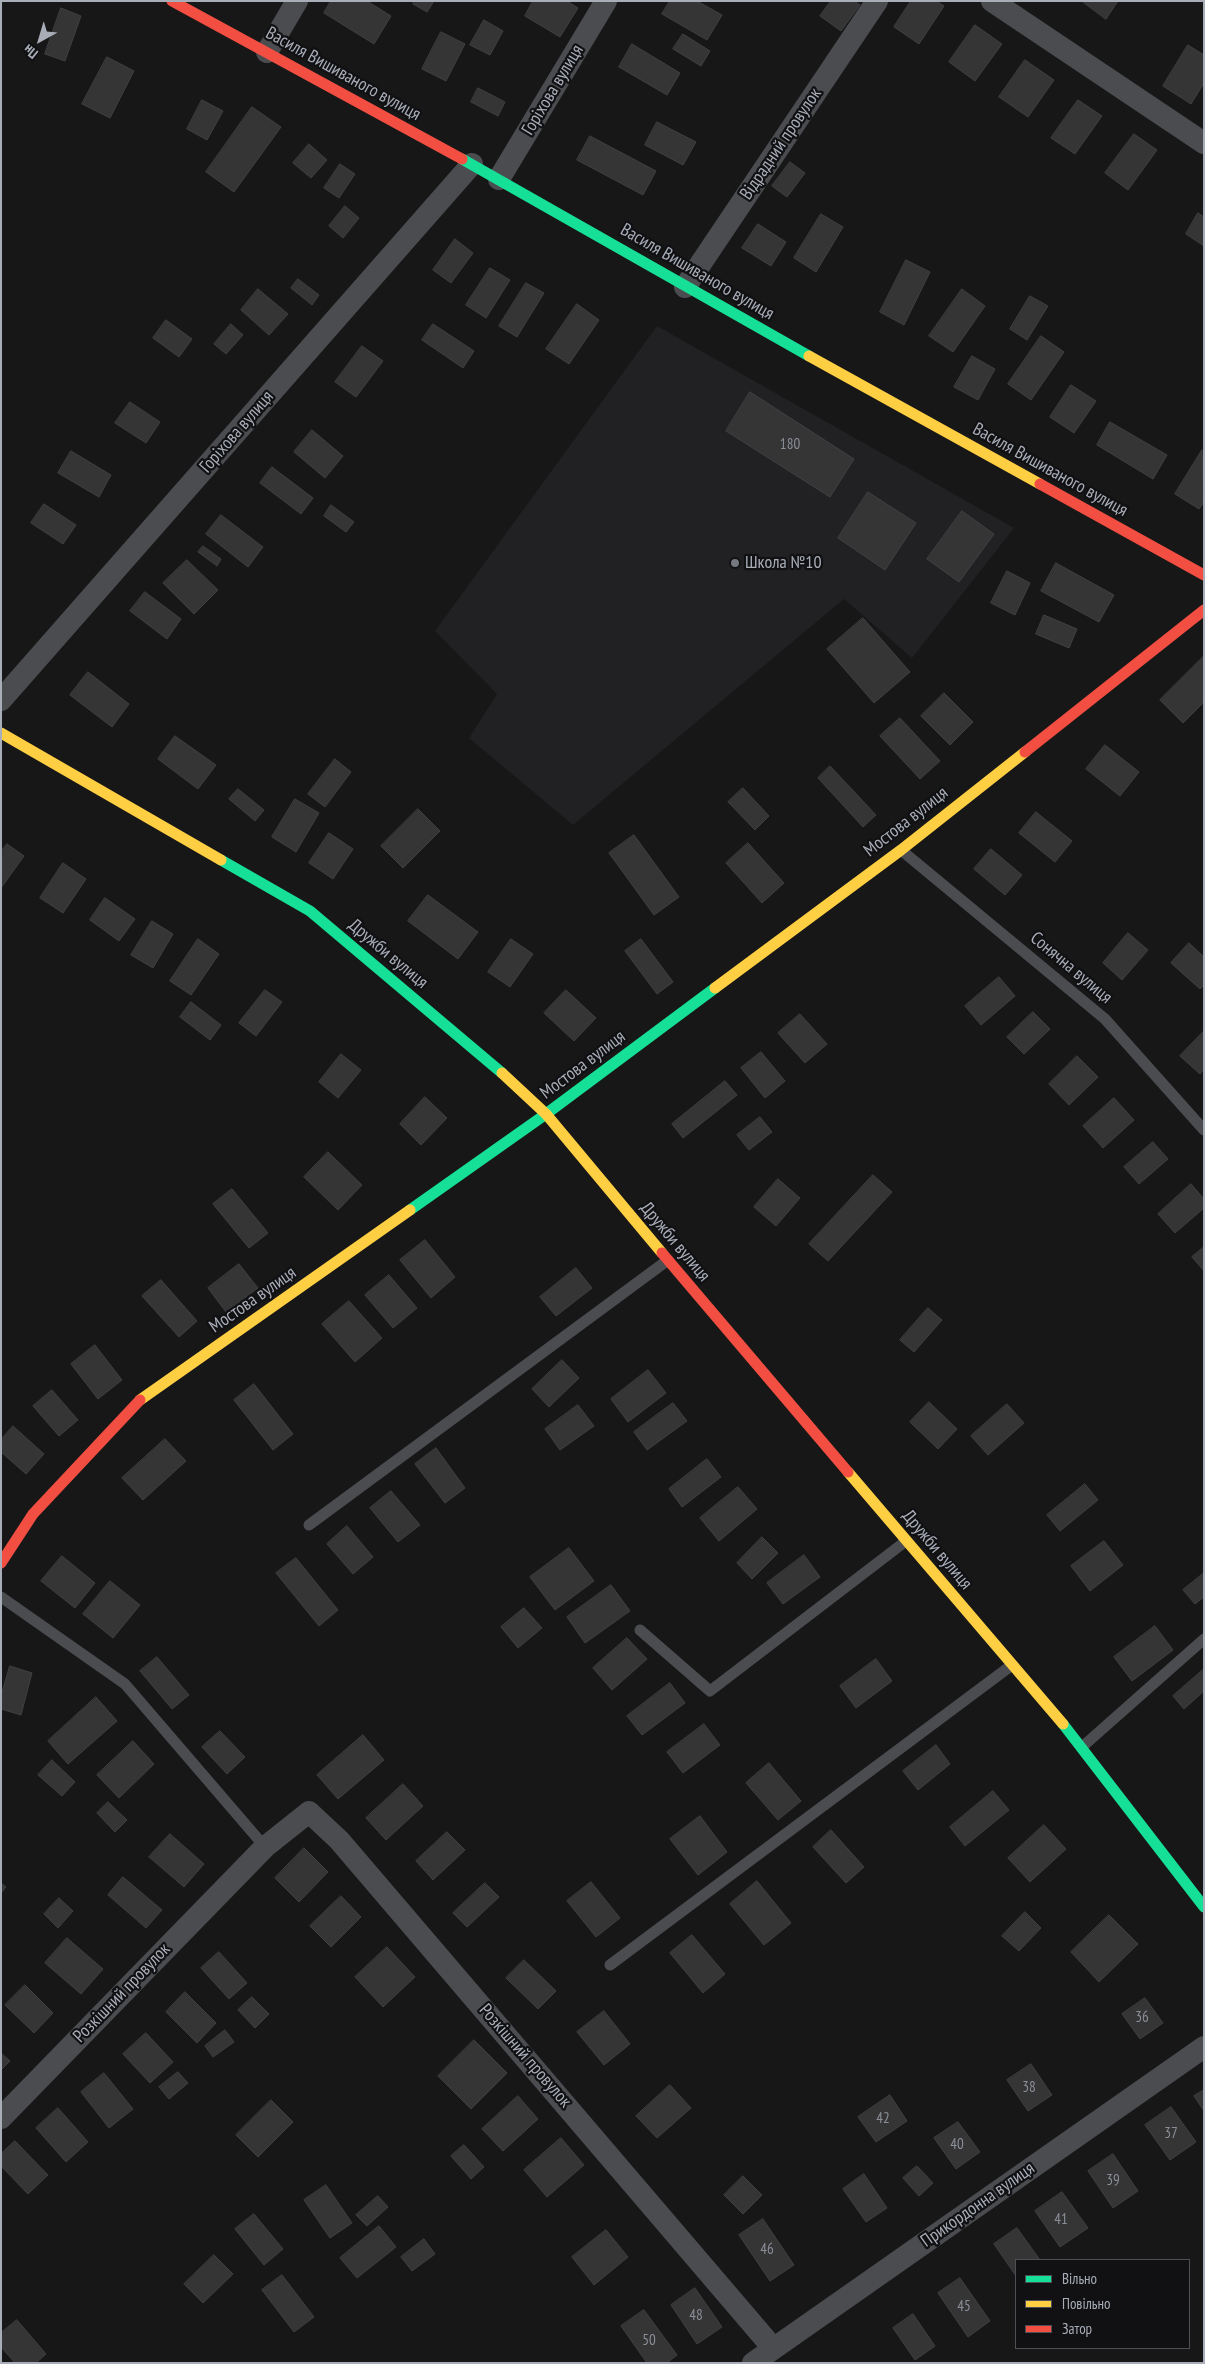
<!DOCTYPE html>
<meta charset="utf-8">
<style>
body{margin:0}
#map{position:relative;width:1205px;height:2364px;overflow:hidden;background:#171717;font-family:"PT Sans Narrow",sans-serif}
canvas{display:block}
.frame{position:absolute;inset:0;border:2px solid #a8adb8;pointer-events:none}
.legend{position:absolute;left:1015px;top:2259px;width:175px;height:90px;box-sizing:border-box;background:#111113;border:1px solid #4d4f55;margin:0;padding:6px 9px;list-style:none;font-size:15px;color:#a8adb8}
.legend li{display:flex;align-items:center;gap:10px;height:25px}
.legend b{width:25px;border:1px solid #4d4f55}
.north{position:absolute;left:15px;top:15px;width:50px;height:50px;-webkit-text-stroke:4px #111113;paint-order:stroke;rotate:219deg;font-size:14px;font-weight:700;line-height:20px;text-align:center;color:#a8adb8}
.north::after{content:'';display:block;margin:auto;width:18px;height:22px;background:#a8adb8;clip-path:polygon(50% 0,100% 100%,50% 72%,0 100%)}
</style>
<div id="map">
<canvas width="1205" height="2364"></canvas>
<div class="frame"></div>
<ul class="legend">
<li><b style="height:6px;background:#16e098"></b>Вільно</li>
<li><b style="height:6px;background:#ffcf43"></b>Повільно</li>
<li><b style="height:6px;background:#f24e42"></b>Затор</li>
</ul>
<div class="north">Пн</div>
</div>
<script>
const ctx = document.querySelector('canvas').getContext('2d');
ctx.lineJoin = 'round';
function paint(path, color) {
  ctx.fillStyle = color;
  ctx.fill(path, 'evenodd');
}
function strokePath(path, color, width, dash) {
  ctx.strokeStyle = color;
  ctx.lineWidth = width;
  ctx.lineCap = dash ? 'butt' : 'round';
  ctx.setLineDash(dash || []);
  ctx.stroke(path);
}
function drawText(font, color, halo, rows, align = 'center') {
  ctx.font = font + ' "PT Sans Narrow",sans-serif';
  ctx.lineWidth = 4.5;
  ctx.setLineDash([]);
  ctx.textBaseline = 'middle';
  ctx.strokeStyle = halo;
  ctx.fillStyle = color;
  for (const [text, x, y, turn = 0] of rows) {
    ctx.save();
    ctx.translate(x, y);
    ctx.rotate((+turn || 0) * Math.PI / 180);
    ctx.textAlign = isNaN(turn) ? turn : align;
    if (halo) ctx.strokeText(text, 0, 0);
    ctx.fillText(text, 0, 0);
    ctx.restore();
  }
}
paint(new Path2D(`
 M 657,326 L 1014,528 L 912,658 L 844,599 L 573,825 L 469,738 L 497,694 L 435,631 Z`), '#212123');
const building = new Path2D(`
 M 331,1 L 367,1 L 391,16 L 374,44 L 324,13 Z
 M 415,1 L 434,1 L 427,12 L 413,4 Z
 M 533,1 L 567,1 L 578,8 L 560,37 L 525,16 Z
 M 670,1 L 697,1 L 722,15 L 707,40 L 662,14 Z
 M 831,1 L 854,1 L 860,5 L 841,31 L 820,16 Z
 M 911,1 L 936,1 L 944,6 L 919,44 L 894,27 Z
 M 1082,1 L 1118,1 L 1106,19 Z
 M 61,8 L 81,16 L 65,61 L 45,54 Z
 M 484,20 L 503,31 L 490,55 L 470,45 Z
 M 975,25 L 1002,44 L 975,81 L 949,62 Z
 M 441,32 L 465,44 L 446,81 L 422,69 Z
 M 683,34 L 710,51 L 701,66 L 673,49 Z
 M 632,44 L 680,73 L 667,95 L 619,67 Z
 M 1188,45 L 1204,55 L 1204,83 L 1191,104 L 1163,86 Z
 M 107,57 L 134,71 L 110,118 L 82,104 Z
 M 1025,60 L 1054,80 L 1028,117 L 999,97 Z
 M 478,88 L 505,102 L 498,116 L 471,102 Z
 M 202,100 L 223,111 L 207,140 L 187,129 Z
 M 1078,100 L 1102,116 L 1075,154 L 1051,138 Z
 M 252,107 L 281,127 L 234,192 L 206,172 Z
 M 657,122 L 696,142 L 683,165 L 645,145 Z
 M 1134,134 L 1157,150 L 1128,190 L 1105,173 Z
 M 590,136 L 656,171 L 643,195 L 577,160 Z
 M 309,144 L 327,160 L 311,178 L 293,163 Z
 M 790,162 L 805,173 L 787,197 L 772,186 Z
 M 340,164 L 355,174 L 339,198 L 324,188 Z
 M 345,206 L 359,218 L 343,238 L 329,226 Z
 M 1198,213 L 1204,217 L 1204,246 L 1186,234 Z
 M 821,214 L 843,227 L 816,272 L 794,258 Z
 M 758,224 L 786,242 L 771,266 L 742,248 Z
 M 455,239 L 473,253 L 451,283 L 433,270 Z
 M 906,260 L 930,272 L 904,325 L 880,312 Z
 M 490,268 L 510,280 L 486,318 L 466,305 Z
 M 298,279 L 319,295 L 312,305 L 291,288 Z
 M 526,283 L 544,293 L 517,337 L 499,326 Z
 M 258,289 L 288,314 L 269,335 L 241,310 Z
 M 962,289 L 985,306 L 953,352 L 929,336 Z
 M 1030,296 L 1048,306 L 1027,340 L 1010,329 Z
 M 577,304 L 599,320 L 569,364 L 546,349 Z
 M 166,320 L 192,339 L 179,357 L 153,338 Z
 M 231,324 L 243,335 L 226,354 L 214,344 Z
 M 433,324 L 474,351 L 463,368 L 422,340 Z
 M 1041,336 L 1064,352 L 1031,400 L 1008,384 Z
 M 362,346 L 383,361 L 356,397 L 335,382 Z
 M 972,356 L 995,369 L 978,400 L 954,387 Z
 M 1071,385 L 1096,401 L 1074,433 L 1050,417 Z
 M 750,392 L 854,459 L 830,497 L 726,431 Z
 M 130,402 L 160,422 L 146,443 L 115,423 Z
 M 1110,422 L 1167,455 L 1153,479 L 1097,445 Z
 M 312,430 L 343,456 L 325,478 L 294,452 Z
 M 1202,450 L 1204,502 L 1199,509 L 1175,494 Z
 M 71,451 L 111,475 L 99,497 L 58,473 Z
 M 272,467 L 313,498 L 301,514 L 260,483 Z
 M 868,492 L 916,523 L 885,570 L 838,538 Z
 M 44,504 L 76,525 L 63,544 L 31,523 Z
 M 331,505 L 354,522 L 346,532 L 324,516 Z
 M 962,511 L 994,534 L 959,582 L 927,559 Z
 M 221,515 L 263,547 L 248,567 L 206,534 Z
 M 203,546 L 221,559 L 217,566 L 198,552 Z
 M 187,560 L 218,590 L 194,614 L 163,583 Z
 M 1056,563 L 1114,595 L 1099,622 L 1041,591 Z
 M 1007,571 L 1030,583 L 1015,615 L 991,603 Z
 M 145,592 L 181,619 L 167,639 L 130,611 Z
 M 1044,615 L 1077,629 L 1069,648 L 1036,634 Z
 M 863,618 L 910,672 L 874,703 L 827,649 Z
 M 1204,656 L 1204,702 L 1183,723 L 1160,700 Z
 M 88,672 L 129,704 L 112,727 L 70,695 Z
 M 944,693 L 973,722 L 950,745 L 921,716 Z
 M 900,718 L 940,761 L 920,779 L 880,736 Z
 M 175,736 L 216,765 L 198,789 L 158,759 Z
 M 1105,745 L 1139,772 L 1120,796 L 1086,769 Z
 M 335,759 L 351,772 L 325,807 L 308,794 Z
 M 830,766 L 876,815 L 863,827 L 818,778 Z
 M 743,788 L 769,816 L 755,830 L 728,802 Z
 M 238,789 L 264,810 L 255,821 L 229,799 Z
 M 295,799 L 319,813 L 296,852 L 272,837 Z
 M 418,809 L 440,831 L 403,868 L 381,846 Z
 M 1036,812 L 1072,841 L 1055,862 L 1019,833 Z
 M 329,833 L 353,849 L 333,879 L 309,863 Z
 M 634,835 L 679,897 L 654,915 L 609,853 Z
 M 748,843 L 784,883 L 762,903 L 726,863 Z
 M 7,844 L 24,856 L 1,888 L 1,852 Z
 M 991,849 L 1022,875 L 1005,895 L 974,869 Z
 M 63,863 L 86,879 L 63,913 L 40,898 Z
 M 428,895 L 478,932 L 458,959 L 408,921 Z
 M 105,898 L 135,919 L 119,941 L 90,920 Z
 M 152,921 L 173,934 L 153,968 L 131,955 Z
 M 1128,933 L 1148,950 L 1122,980 L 1103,963 Z
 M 198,939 L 219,954 L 191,995 L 170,981 Z
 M 511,939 L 533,954 L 510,987 L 488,972 Z
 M 641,939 L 673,982 L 657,994 L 625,951 Z
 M 1189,943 L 1204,957 L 1204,985 L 1200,989 L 1171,963 Z
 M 999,977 L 1015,996 L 981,1025 L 965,1006 Z
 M 265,990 L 282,1002 L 256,1036 L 239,1023 Z
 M 566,990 L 596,1018 L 574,1041 L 544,1013 Z
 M 191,1002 L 221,1025 L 210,1040 L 180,1017 Z
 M 1033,1012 L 1050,1029 L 1024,1054 L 1007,1037 Z
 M 800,1014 L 827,1044 L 805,1063 L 778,1033 Z
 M 1204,1031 L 1204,1069 L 1200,1074 L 1180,1056 Z
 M 761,1052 L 785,1081 L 765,1098 L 741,1068 Z
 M 341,1054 L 361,1070 L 338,1098 L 319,1082 Z
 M 1077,1056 L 1098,1077 L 1069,1105 L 1049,1084 Z
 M 725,1081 L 737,1095 L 683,1138 L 672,1124 Z
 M 425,1097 L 447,1118 L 421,1145 L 400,1124 Z
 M 1114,1098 L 1134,1120 L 1103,1148 L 1083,1126 Z
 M 760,1117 L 772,1132 L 749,1150 L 737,1135 Z
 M 1153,1142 L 1168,1159 L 1139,1184 L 1124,1167 Z
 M 328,1152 L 362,1185 L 338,1210 L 304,1177 Z
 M 873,1175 L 892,1192 L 828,1261 L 809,1244 Z
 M 778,1179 L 800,1198 L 776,1226 L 754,1207 Z
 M 1191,1184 L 1204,1199 L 1204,1208 L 1175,1233 L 1158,1214 Z
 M 232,1189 L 268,1233 L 249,1248 L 213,1204 Z
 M 425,1240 L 455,1277 L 431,1298 L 400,1260 Z
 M 1204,1247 L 1204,1271 L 1192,1257 Z
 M 239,1264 L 258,1288 L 226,1312 L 208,1288 Z
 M 576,1268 L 592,1288 L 556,1316 L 540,1297 Z
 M 389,1275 L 417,1308 L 393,1328 L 365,1295 Z
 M 161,1280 L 197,1321 L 179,1337 L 142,1296 Z
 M 349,1301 L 382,1338 L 355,1362 L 322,1324 Z
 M 928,1308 L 942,1320 L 914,1352 L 900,1340 Z
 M 95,1345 L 122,1380 L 98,1399 L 71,1364 Z
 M 562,1360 L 579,1378 L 549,1407 L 532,1389 Z
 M 648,1370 L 666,1393 L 628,1422 L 611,1399 Z
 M 254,1384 L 293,1434 L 273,1450 L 234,1400 Z
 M 52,1390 L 78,1420 L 59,1436 L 33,1406 Z
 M 929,1402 L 957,1429 L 938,1449 L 910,1422 Z
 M 673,1403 L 687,1421 L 647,1450 L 634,1432 Z
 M 1007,1404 L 1024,1423 L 988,1455 L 971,1436 Z
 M 578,1405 L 594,1426 L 560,1450 L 545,1429 Z
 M 13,1426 L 44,1454 L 26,1474 L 1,1452 L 1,1440 Z
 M 165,1439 L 186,1461 L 143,1500 L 122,1478 Z
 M 436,1448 L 465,1488 L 445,1503 L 415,1464 Z
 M 707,1459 L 721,1477 L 682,1507 L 669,1489 Z
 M 1085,1484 L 1098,1500 L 1060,1531 L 1047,1515 Z
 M 738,1487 L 757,1509 L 719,1541 L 700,1518 Z
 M 391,1491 L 420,1525 L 398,1542 L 370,1508 Z
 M 347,1526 L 373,1557 L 353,1574 L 327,1544 Z
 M 762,1537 L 778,1553 L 752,1579 L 737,1563 Z
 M 1104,1541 L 1123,1565 L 1090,1591 L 1071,1566 Z
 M 569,1548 L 594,1581 L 555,1610 L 530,1577 Z
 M 804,1555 L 820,1577 L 783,1604 L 767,1583 Z
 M 62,1556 L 95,1583 L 75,1608 L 41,1581 Z
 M 296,1558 L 338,1610 L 319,1626 L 276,1573 Z
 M 1204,1573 L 1204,1597 L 1195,1604 L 1183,1590 Z
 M 110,1581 L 140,1605 L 113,1638 L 83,1614 Z
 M 611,1585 L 630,1611 L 585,1643 L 567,1617 Z
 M 524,1608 L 542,1628 L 518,1648 L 501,1627 Z
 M 1155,1626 L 1173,1650 L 1132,1681 L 1114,1657 Z
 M 627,1638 L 647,1659 L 612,1690 L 593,1668 Z
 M 157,1657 L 189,1695 L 172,1709 L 140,1671 Z
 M 876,1659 L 892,1681 L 856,1708 L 840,1686 Z
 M 10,1666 L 32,1673 L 21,1715 L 1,1709 L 1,1696 Z
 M 1204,1669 L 1204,1691 L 1184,1709 L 1173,1696 Z
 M 670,1683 L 685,1703 L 642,1735 L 627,1716 Z
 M 96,1697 L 117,1721 L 68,1764 L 48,1741 Z
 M 704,1724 L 720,1745 L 683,1773 L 667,1752 Z
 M 220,1731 L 245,1757 L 227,1774 L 202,1747 Z
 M 363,1735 L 384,1760 L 338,1799 L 317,1775 Z
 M 133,1741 L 154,1764 L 119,1798 L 97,1775 Z
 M 936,1745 L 950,1764 L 918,1790 L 903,1771 Z
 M 52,1760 L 75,1782 L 62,1796 L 38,1775 Z
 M 769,1763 L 801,1801 L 778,1820 L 746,1783 Z
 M 403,1784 L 423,1806 L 386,1840 L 366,1818 Z
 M 993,1791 L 1009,1810 L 965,1846 L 950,1827 Z
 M 108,1802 L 127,1820 L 115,1832 L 97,1813 Z
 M 700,1816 L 727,1852 L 698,1875 L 670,1839 Z
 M 1044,1825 L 1066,1849 L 1030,1882 L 1008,1858 Z
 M 831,1830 L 864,1867 L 846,1883 L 813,1847 Z
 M 447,1832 L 465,1850 L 433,1880 L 416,1861 Z
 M 170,1834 L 204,1864 L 184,1887 L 149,1857 Z
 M 304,1848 L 328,1872 L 299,1902 L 275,1878 Z
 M 123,1877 L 162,1910 L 146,1928 L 108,1895 Z
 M 757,1881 L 791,1923 L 764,1945 L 730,1904 Z
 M 591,1882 L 620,1918 L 596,1937 L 567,1901 Z
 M 1,1883 L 6,1887 L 1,1893 Z
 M 485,1883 L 499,1897 L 467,1927 L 453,1913 Z
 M 341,1896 L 361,1917 L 331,1947 L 310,1926 Z
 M 59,1898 L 73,1911 L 58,1928 L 44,1914 Z
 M 1025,1912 L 1041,1928 L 1019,1951 L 1002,1936 Z
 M 1109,1915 L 1138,1944 L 1099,1982 L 1071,1952 Z
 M 692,1935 L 725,1974 L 703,1993 L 670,1953 Z
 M 67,1938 L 103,1969 L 81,1994 L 45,1963 Z
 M 387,1947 L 415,1977 L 383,2007 L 355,1977 Z
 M 219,1952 L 247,1983 L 229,1999 L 201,1968 Z
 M 524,1960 L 556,1991 L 538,2009 L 506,1978 Z
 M 25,1985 L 53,2013 L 34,2033 L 5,2005 Z
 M 185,1992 L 216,2023 L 197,2043 L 166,2012 Z
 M 252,1997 L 269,2014 L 255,2028 L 238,2010 Z
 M 1145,1998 L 1163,2023 L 1140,2039 L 1122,2014 Z
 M 604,2011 L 630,2044 L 604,2065 L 577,2032 Z
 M 225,2030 L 234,2042 L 213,2057 L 205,2046 Z
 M 146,2033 L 173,2062 L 150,2083 L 123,2054 Z
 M 474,2040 L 507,2073 L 471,2109 L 438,2076 Z
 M 1,2053 L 10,2061 L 1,2070 Z
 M 1031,2064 L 1052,2095 L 1028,2111 L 1007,2080 Z
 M 178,2072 L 188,2083 L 169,2099 L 159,2087 Z
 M 104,2073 L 133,2109 L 109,2128 L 81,2092 Z
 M 670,2085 L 691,2108 L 657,2138 L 636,2116 Z
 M 1204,2090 L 1204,2111 L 1194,2096 Z
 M 890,2095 L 907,2121 L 876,2142 L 858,2117 Z
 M 518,2096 L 538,2119 L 503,2151 L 482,2129 Z
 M 271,2100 L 293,2122 L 258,2157 L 236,2135 Z
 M 1171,2107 L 1196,2142 L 1170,2160 L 1145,2125 Z
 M 58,2108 L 88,2142 L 66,2162 L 36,2128 Z
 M 958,2122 L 980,2152 L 956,2169 L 934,2138 Z
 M 561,2138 L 584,2165 L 547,2197 L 524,2170 Z
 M 15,2141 L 48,2175 L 28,2194 L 1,2166 L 1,2154 Z
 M 464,2145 L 484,2167 L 471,2179 L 451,2156 Z
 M 1113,2154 L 1138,2191 L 1113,2208 L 1088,2171 Z
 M 917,2166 L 933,2183 L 919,2196 L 903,2178 Z
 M 864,2174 L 887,2208 L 866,2222 L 843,2189 Z
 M 743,2176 L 762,2195 L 743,2214 L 724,2195 Z
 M 326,2185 L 352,2223 L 330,2238 L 304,2200 Z
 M 1062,2192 L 1088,2228 L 1060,2247 L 1035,2211 Z
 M 378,2196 L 388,2207 L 367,2226 L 356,2215 Z
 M 254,2214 L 283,2249 L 264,2265 L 235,2229 Z
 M 763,2219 L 794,2265 L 770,2281 L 739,2235 Z
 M 379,2226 L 396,2247 L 357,2278 L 340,2258 Z
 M 1017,2228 L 1040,2260 L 1016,2260 L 1016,2276 L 994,2244 Z
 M 606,2230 L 628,2257 L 594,2285 L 572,2257 Z
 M 424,2239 L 435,2254 L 412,2271 L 401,2257 Z
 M 214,2255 L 233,2274 L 203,2303 L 184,2284 Z
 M 282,2275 L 314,2317 L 294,2332 L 262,2290 Z
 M 960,2278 L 990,2321 L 968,2337 L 938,2293 Z
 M 695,2288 L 722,2327 L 697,2344 L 671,2305 Z
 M 644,2310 L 677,2355 L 667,2363 L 647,2363 L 621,2326 Z
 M 913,2314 L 935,2346 L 915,2360 L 893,2328 Z
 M 17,2320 L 46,2354 L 36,2363 L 15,2363 L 1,2347 L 1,2333 Z`);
paint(building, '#353536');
strokePath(building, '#3f4043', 1);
strokePath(new Path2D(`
 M 901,850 L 1105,1019 L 1204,1130
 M 309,1525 L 668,1260
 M 1,1597 L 125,1684 L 265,1847
 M 640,1630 L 710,1691 L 906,1541
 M 1082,1747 L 1204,1639
 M 610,1965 L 1012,1665`), '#4b4c50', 11);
strokePath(new Path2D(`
 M 992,1 L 1204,143
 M 267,52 L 297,1
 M 499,179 L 606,1
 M 685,287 L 877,1
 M 1,700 L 472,164
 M 1,2118 L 265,1847 L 309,1812 L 339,1840 L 773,2348
 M 753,2363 L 1204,2047`), '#4b4c50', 22);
strokePath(new Path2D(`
 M 462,159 L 809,356
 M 221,860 L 310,911 L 502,1073
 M 410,1210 L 546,1114 L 715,988
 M 1063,1724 L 1204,1907`), '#16e098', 11);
strokePath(new Path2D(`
 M 809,356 L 1040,484
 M 1,733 L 221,860
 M 715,988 L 901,850 L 1025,752
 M 502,1073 L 546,1114 L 662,1253
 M 140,1400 L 410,1210
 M 848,1472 L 1063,1724`), '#ffcf43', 11);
strokePath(new Path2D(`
 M 172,1 L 462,159
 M 1040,484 L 1204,575
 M 1025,752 L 1204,610
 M 662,1253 L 848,1472
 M 1,1563 L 33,1514 L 140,1400`), '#f24e42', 11);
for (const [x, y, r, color] of [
 [735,563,5,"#757880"]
]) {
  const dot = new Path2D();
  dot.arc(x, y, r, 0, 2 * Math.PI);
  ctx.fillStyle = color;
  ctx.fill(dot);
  strokePath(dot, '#111113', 2);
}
drawText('15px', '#8b8f98', null, [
 ["180",790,445],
 ["36",1142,2018],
 ["38",1029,2088],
 ["42",883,2119],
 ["37",1171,2134],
 ["40",957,2145],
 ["39",1113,2181],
 ["41",1061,2220],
 ["46",767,2250],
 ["45",964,2307],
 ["48",696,2316],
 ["50",649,2341]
]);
drawText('18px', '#a8adb8', '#111113', [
 ["Василя Вишиваного вулиця",343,74,29],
 ["Горіхова вулиця",553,90,-59],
 ["Відрадний провулок",781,144,-56],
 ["Василя Вишиваного вулиця",697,272,30],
 ["Горіхова вулиця",237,432,-49],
 ["Василя Вишиваного вулиця",1050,470,29],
 ["Мостова вулиця",906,822,-38],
 ["Дружби вулиця",388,954,40],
 ["Сонячна вулиця",1071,968,40],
 ["Мостова вулиця",583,1065,-37],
 ["Дружби вулиця",675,1242,50],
 ["Мостова вулиця",253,1300,-35],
 ["Дружби вулиця",937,1550,50],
 ["Розкішний провулок",122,1993,-46],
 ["Розкішний провулок",525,2056,49],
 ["Прикордонна вулиця",978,2205,-35]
]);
drawText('18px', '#a8adb8', '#111113', [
 ["Школа №10",745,563]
], 'left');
</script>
